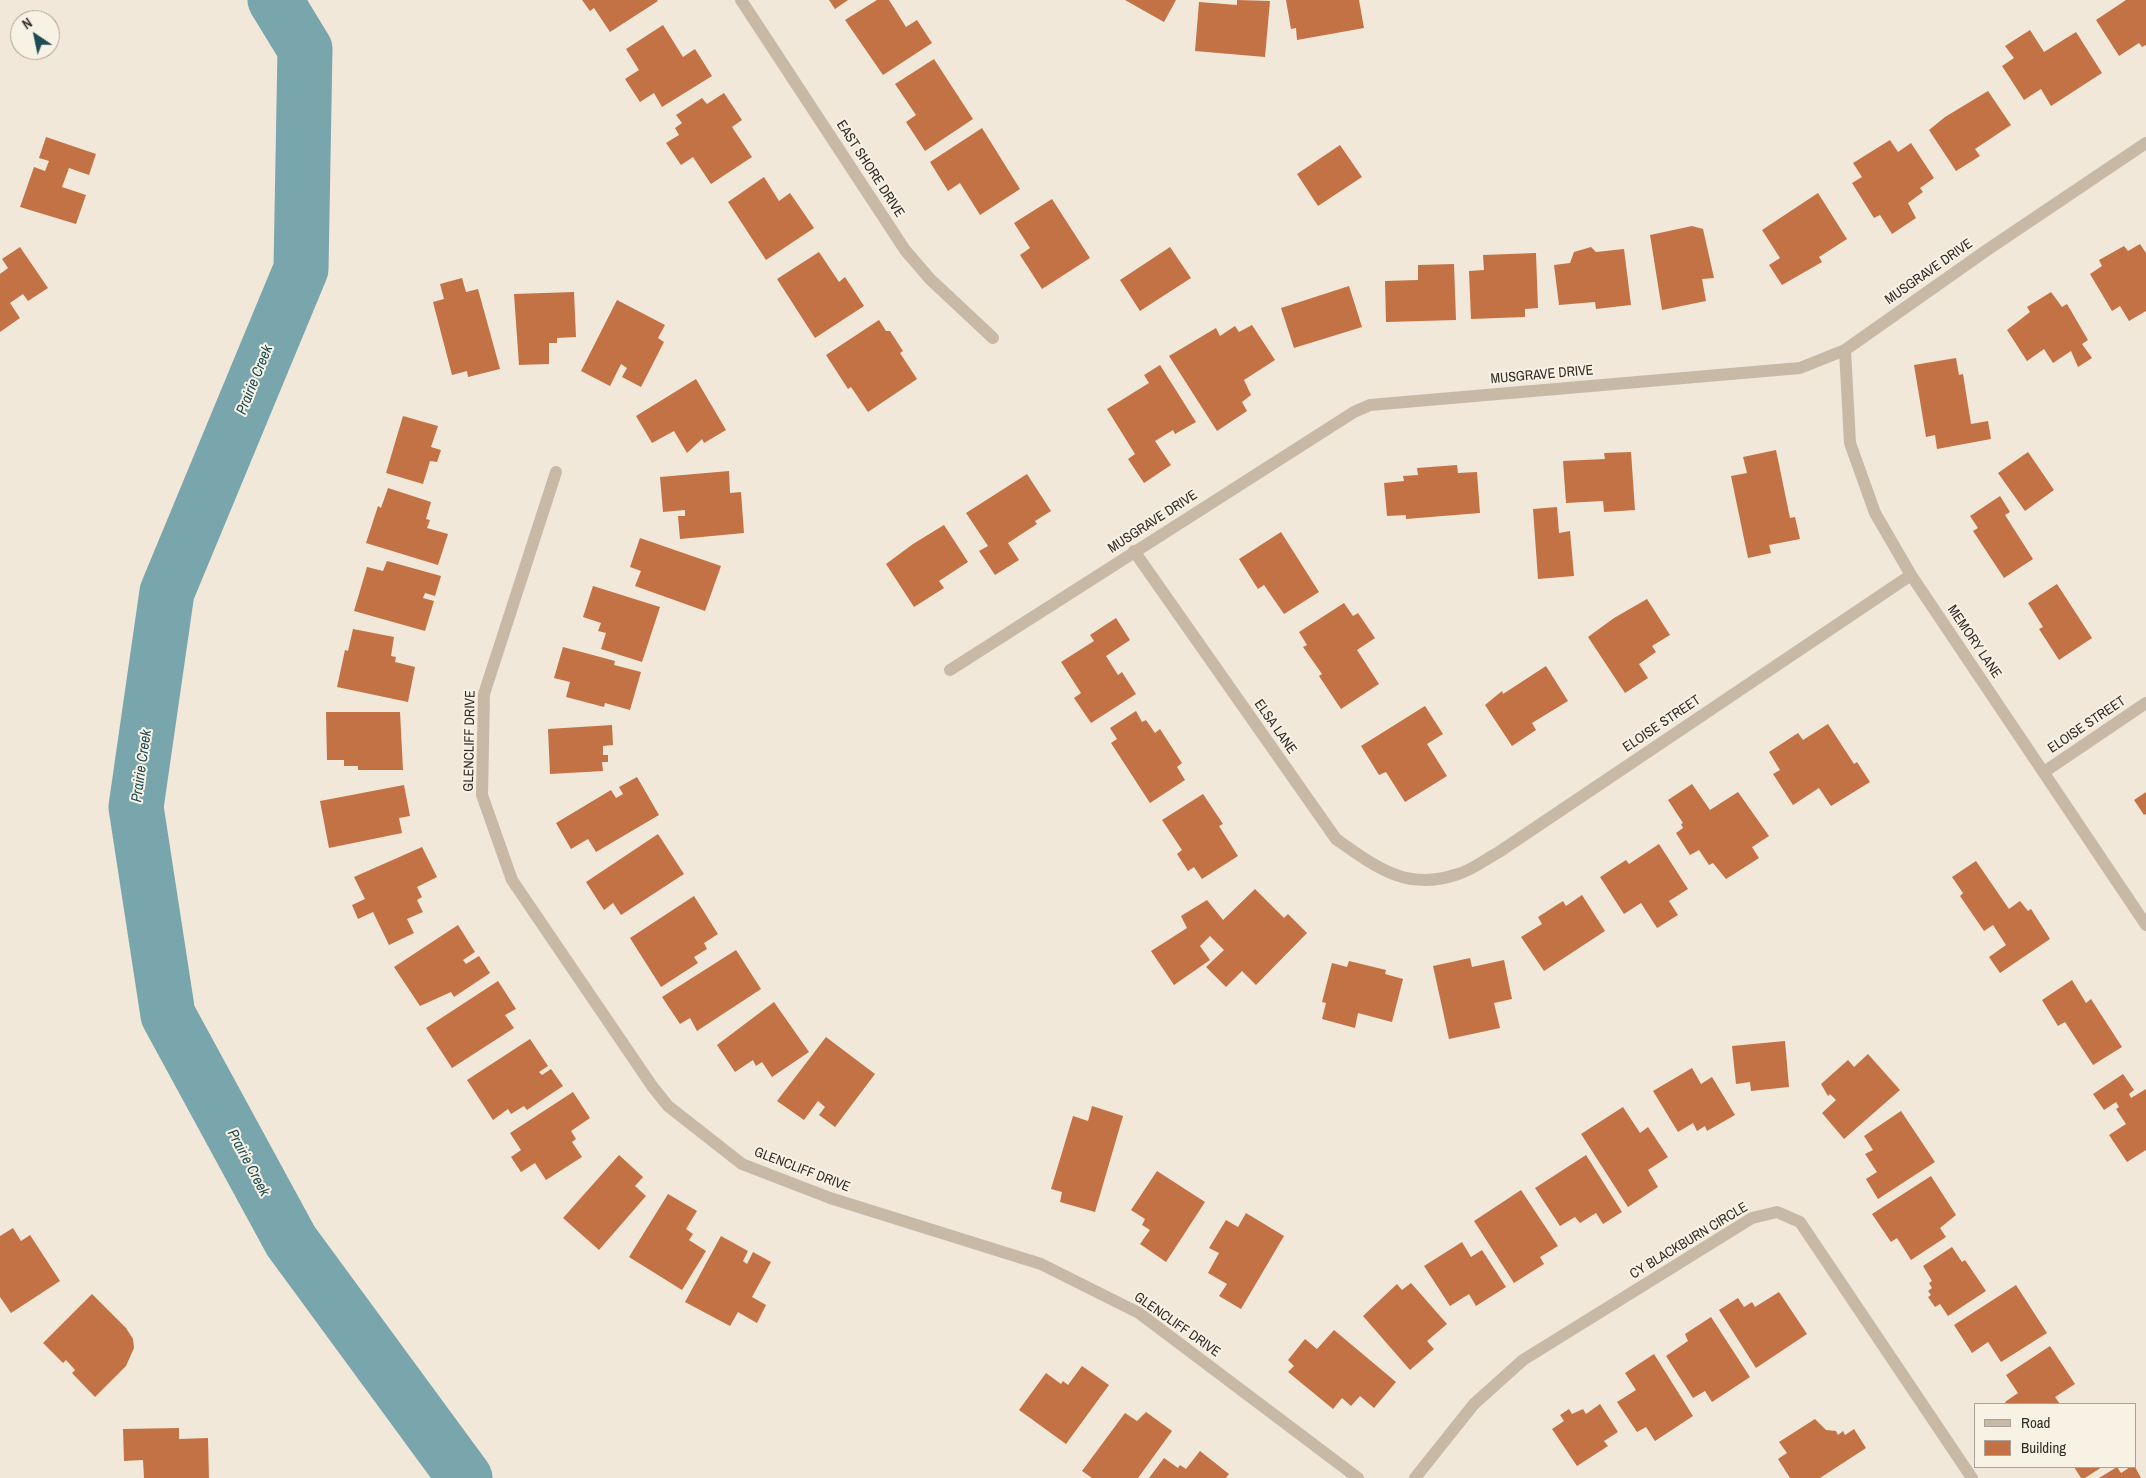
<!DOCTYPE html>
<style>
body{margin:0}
#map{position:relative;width:2146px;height:1478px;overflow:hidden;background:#f1e8d9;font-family:"Archivo Narrow",sans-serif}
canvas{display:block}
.legend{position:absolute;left:1974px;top:1403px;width:162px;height:65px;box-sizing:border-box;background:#f8f2e5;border:1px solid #aaa399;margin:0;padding:6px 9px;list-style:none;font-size:15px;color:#342c27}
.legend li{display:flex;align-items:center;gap:10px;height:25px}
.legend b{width:25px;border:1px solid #aaa399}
.north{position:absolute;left:10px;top:10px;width:50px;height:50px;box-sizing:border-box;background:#f8f2e5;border:1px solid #aaa399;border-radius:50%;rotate:326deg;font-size:14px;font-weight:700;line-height:20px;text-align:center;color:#342c27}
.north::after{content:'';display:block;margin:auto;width:18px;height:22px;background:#1d4b54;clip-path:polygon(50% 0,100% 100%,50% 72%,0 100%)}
</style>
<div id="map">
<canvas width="2146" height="1478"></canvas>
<ul class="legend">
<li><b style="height:6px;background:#c8b9a6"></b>Road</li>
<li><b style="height:14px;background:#c37245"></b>Building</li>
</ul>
<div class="north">N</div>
</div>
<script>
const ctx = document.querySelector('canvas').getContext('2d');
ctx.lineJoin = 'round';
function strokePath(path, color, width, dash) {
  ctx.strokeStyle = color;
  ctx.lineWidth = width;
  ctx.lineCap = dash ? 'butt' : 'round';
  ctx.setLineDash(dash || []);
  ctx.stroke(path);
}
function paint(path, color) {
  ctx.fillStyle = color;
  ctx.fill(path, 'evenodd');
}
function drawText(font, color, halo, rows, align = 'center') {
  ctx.font = font + ' "Archivo Narrow",sans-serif';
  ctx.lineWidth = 4;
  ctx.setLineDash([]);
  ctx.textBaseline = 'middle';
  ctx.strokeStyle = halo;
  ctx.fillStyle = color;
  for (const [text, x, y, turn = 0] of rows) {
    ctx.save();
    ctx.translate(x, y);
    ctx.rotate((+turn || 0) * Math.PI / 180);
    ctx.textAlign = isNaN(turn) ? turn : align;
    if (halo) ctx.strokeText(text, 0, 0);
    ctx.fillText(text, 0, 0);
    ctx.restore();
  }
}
strokePath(new Path2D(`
 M 275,0 L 305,49 L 301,269 L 167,592 L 136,807 L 168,1015 L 291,1241 L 465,1478`), '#79a5ad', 55);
paint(new Path2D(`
 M 582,0 L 657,0 L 658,1 L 610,32 L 594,8 L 590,11 Z
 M 829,0 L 848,0 L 835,9 Z
 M 877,0 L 889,0 L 906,27 L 917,20 L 932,43 L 883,75 L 845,20 Z
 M 1125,0 L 1176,0 L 1164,22 Z
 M 1237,0 L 1270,1 L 1265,57 L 1195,51 L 1199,2 L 1237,5 Z
 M 1286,0 L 1359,0 L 1364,28 L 1297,40 L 1296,28 L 1291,29 Z
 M 2126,0 L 2146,0 L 2146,45 L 2142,47 L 2139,43 L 2119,56 L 2096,20 Z
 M 663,25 L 683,57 L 695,49 L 712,76 L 662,107 L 654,93 L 640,102 L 625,79 L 639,70 L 626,49 Z
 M 2030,30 L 2044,52 L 2076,32 L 2102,73 L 2051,106 L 2041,89 L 2024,100 L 2002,66 L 2014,58 L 2005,46 Z
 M 934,59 L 973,119 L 925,151 L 906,122 L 916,115 L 895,84 Z
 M 1988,91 L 2011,125 L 1975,149 L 1980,156 L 1956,171 L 1929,130 L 1945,117 Z
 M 724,93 L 742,120 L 732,127 L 752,157 L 711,184 L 693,157 L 681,165 L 666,143 L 679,135 L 675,128 L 682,123 L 676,115 L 702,98 L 707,104 Z
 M 982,128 L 1020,189 L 980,215 L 960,183 L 948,191 L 930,162 Z
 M 46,137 L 96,154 L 89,175 L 69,168 L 62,187 L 86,195 L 76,224 L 20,207 L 34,167 L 45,171 L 49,161 L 39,158 Z
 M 1890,140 L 1898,152 L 1911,143 L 1934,178 L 1920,188 L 1923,192 L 1908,203 L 1916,218 L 1892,234 L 1880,215 L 1874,218 L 1852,183 L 1862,177 L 1853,163 Z
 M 1340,145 L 1362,177 L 1318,206 L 1297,174 Z
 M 764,177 L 779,201 L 790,193 L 814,228 L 766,260 L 728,202 Z
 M 1818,193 L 1847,239 L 1819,257 L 1822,262 L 1782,285 L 1769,265 L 1780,258 L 1762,230 Z
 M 1052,199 L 1090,258 L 1042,289 L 1020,255 L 1030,248 L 1014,223 Z
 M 1692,226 L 1703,229 L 1714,278 L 1702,279 L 1706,301 L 1662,310 L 1650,235 Z
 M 2140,244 L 2146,253 L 2146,311 L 2129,321 L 2120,306 L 2112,311 L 2090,274 L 2102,266 L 2099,260 L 2124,246 L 2128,251 Z
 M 20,247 L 48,288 L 28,301 L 23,294 L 10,303 L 20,318 L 0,332 L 0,274 L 8,268 L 2,259 Z
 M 1170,247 L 1191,278 L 1140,311 L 1120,280 Z
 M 1591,247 L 1596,252 L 1624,249 L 1631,305 L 1596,309 L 1595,302 L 1559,305 L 1554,265 L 1570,263 L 1574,252 Z
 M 819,252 L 839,282 L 845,277 L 864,306 L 815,338 L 777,279 Z
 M 1536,253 L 1538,308 L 1525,309 L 1525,317 L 1471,319 L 1469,271 L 1484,270 L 1483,255 Z
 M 1454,264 L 1456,320 L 1386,322 L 1385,281 L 1418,280 L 1418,265 Z
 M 462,278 L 466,292 L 478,289 L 500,369 L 468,377 L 467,371 L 452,375 L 433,302 L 444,299 L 440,284 Z
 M 1349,286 L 1362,327 L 1294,348 L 1281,308 Z
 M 574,292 L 576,337 L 557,338 L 557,343 L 549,343 L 549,364 L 519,365 L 514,294 Z
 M 2051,292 L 2062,307 L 2067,304 L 2088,340 L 2082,344 L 2092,358 L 2078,367 L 2071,351 L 2053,363 L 2044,349 L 2027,361 L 2007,330 L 2030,312 L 2027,307 Z
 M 617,300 L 665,325 L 658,338 L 664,342 L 641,387 L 622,377 L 627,368 L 621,364 L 610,386 L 581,371 Z
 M 879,320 L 886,331 L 890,331 L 903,351 L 900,353 L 917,379 L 868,412 L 851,387 L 848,389 L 826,355 Z
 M 1252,325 L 1275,360 L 1244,380 L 1251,395 L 1242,402 L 1247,411 L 1217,431 L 1169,356 L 1216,328 L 1220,336 L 1235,326 L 1239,332 Z
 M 1956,358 L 1959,375 L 1963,374 L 1971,424 L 1988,421 L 1991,439 L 1937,449 L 1935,435 L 1926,437 L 1914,365 Z
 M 1160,365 L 1196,422 L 1175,434 L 1173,430 L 1155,441 L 1171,465 L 1144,483 L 1128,459 L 1135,454 L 1107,409 L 1149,383 L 1144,375 Z
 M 696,379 L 726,430 L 704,443 L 702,439 L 687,453 L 674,431 L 652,443 L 636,416 Z
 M 403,416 L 438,426 L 431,447 L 441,450 L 437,462 L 430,461 L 423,484 L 386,473 Z
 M 1776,450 L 1790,518 L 1795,517 L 1800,539 L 1769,545 L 1771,553 L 1748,558 L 1731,476 L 1747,473 L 1743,457 Z
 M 1631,452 L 1635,510 L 1604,512 L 1603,501 L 1566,503 L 1563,461 L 1605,459 L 1604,453 Z
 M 2028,452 L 2054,490 L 2025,511 L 1998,473 Z
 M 1457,465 L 1458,473 L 1477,472 L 1480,513 L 1406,519 L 1406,515 L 1387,516 L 1384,483 L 1404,481 L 1403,476 L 1418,475 L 1417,468 Z
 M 729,471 L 730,493 L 741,492 L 744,533 L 680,539 L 678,516 L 685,516 L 685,510 L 663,512 L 660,477 Z
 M 1027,474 L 1051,511 L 1035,521 L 1037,524 L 1008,543 L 1019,560 L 995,575 L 979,551 L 988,546 L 966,513 Z
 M 388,488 L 431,502 L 426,519 L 430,520 L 427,528 L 448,534 L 438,565 L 366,543 L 378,506 L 381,508 Z
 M 2000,496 L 2010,512 L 2005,515 L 2033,559 L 2004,578 L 1973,531 L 1978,528 L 1970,516 Z
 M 1557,507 L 1559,533 L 1570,531 L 1574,576 L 1538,579 L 1533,509 Z
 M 944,525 L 968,562 L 939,581 L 944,588 L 914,607 L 886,564 L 913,544 Z
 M 1281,532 L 1319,592 L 1284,614 L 1264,585 L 1258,589 L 1239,559 Z
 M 640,538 L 721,566 L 705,611 L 635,586 L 641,571 L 630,567 Z
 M 387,561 L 441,576 L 435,596 L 425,593 L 423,598 L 434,601 L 425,631 L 354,611 L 367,567 L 383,571 Z
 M 2057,584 L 2092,638 L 2059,660 L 2039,629 L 2043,627 L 2028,603 Z
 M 593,586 L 660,607 L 642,662 L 601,649 L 606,633 L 598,631 L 601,623 L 583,617 Z
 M 1647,599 L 1670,635 L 1652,646 L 1656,652 L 1639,664 L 1648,678 L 1625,693 L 1588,637 L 1614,618 Z
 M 1344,603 L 1353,616 L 1358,613 L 1375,638 L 1357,650 L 1379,684 L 1341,709 L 1319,676 L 1322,674 L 1303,647 L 1307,645 L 1299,632 Z
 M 1116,618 L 1130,640 L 1106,656 L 1118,675 L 1122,672 L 1136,694 L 1091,723 L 1074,698 L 1081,693 L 1061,662 L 1094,641 L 1090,635 Z
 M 353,629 L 394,637 L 391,656 L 396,657 L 395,662 L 415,667 L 408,702 L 337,687 L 345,650 L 348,651 Z
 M 563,647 L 615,661 L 614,665 L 641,672 L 630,710 L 605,703 L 604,707 L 566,697 L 570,682 L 554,678 Z
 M 1546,666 L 1568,701 L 1532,723 L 1536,730 L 1512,746 L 1485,705 L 1502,691 L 1503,694 Z
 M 1425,706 L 1443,734 L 1427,744 L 1447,776 L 1405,802 L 1386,772 L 1379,775 L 1361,746 Z
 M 1136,711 L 1142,722 L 1146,720 L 1155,733 L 1160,729 L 1182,763 L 1177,767 L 1185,780 L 1150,803 L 1111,743 L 1117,739 L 1110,728 Z
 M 326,712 L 400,712 L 403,770 L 358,770 L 358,766 L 344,766 L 344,760 L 327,760 Z
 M 1828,724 L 1854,764 L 1857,762 L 1870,782 L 1831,806 L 1819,788 L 1793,805 L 1773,774 L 1780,770 L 1769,752 L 1798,733 L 1803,740 Z
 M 612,725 L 613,745 L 603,746 L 603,755 L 608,755 L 608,762 L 602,762 L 603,771 L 550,774 L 548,729 Z
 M 637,777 L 659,815 L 596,852 L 588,839 L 571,849 L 556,823 L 611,790 L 616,798 L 623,794 L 619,787 Z
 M 1692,784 L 1710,810 L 1738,792 L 1769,836 L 1752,847 L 1759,858 L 1726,879 L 1713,863 L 1709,865 L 1699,850 L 1690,855 L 1676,833 L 1683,828 L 1681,824 L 1683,823 L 1668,800 Z
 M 404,785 L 410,816 L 399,818 L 402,833 L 329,848 L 320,801 Z
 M 2146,792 L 2146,814 L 2144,815 L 2134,800 Z
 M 1203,794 L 1223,824 L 1219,826 L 1238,856 L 1202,879 L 1194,867 L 1188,871 L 1177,854 L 1182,850 L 1162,820 Z
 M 658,834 L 684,874 L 621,915 L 613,903 L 604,910 L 586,882 Z
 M 1659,844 L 1688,889 L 1669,901 L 1678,915 L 1657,928 L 1641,903 L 1624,914 L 1600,877 L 1626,860 L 1629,864 Z
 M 422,847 L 437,877 L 417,887 L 422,897 L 417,900 L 423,912 L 407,919 L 414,933 L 389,945 L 373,912 L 358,919 L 352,905 L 365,899 L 354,877 Z
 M 1976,861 L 2009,909 L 2020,901 L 2028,911 L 2031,909 L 2050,939 L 2000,973 L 1989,957 L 2006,945 L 1993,925 L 1984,931 L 1960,896 L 1963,893 L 1952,877 Z
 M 1255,889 L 1284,918 L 1288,914 L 1307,933 L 1256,985 L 1242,971 L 1226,987 L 1206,967 L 1224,950 L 1210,936 L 1200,946 L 1210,960 L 1174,985 L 1151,951 L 1187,928 L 1181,916 L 1207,900 L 1223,920 Z
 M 1582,895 L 1605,931 L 1544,971 L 1521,937 L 1542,924 L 1538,917 L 1563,901 L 1566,906 Z
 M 694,896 L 718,934 L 704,943 L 707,949 L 694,957 L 698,963 L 661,987 L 630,938 Z
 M 458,925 L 475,952 L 463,960 L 466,964 L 479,956 L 490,973 L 454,997 L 451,992 L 420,1006 L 394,967 Z
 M 736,950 L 761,989 L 697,1031 L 690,1018 L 680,1024 L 662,997 Z
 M 1470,958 L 1472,967 L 1504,960 L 1512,999 L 1494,1003 L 1500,1028 L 1449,1039 L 1433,966 Z
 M 1349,961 L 1386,970 L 1385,974 L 1403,979 L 1392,1022 L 1358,1013 L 1355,1028 L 1322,1019 L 1326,1003 L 1322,1002 L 1332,963 L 1347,967 Z
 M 2072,980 L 2086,1003 L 2091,999 L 2122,1047 L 2093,1065 L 2065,1022 L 2058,1026 L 2042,1000 Z
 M 498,981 L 516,1009 L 505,1015 L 514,1028 L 452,1068 L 426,1028 Z
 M 774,1002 L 809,1052 L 772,1077 L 762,1062 L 756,1066 L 753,1060 L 735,1072 L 717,1045 Z
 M 826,1037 L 875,1074 L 835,1127 L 819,1115 L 825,1107 L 818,1101 L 804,1120 L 777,1101 Z
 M 530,1039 L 548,1066 L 539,1072 L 542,1075 L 551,1069 L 563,1086 L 527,1110 L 524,1106 L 511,1114 L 508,1109 L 493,1120 L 467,1080 Z
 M 1785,1041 L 1789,1087 L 1751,1091 L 1750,1082 L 1736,1084 L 1732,1046 Z
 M 1868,1054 L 1900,1090 L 1844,1139 L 1822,1113 L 1836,1100 L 1830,1094 L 1828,1096 L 1821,1084 L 1848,1060 L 1854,1067 Z
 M 1692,1068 L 1701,1084 L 1712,1077 L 1735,1115 L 1707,1131 L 1705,1126 L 1697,1131 L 1693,1123 L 1678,1132 L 1653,1091 Z
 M 2123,1074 L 2134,1090 L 2129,1094 L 2131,1098 L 2146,1089 L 2146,1150 L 2127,1162 L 2109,1135 L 2126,1124 L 2116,1109 L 2119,1107 L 2116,1102 L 2104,1110 L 2093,1094 Z
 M 573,1092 L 590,1118 L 571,1131 L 576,1139 L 572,1142 L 582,1157 L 546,1180 L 535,1163 L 521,1172 L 511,1157 L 521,1150 L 510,1133 Z
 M 1092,1106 L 1123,1116 L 1095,1212 L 1060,1202 L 1062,1192 L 1051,1189 L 1073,1116 L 1088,1121 Z
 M 1623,1107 L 1640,1133 L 1648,1127 L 1668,1157 L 1648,1170 L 1658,1187 L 1628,1207 L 1581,1134 Z
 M 1901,1111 L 1935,1162 L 1878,1199 L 1866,1179 L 1877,1172 L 1865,1154 L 1873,1150 L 1864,1136 Z
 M 619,1155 L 643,1177 L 635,1186 L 646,1196 L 599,1250 L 563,1218 Z
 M 1586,1155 L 1622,1212 L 1603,1224 L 1596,1213 L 1580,1223 L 1575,1217 L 1560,1226 L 1535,1188 Z
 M 1157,1171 L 1205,1202 L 1166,1262 L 1140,1244 L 1150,1230 L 1142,1225 L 1145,1219 L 1131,1210 Z
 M 1931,1176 L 1956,1215 L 1940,1228 L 1946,1237 L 1911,1260 L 1897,1238 L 1891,1242 L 1872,1214 Z
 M 1521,1190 L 1558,1246 L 1540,1257 L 1544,1264 L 1514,1283 L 1474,1221 Z
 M 668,1194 L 697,1211 L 686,1229 L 693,1234 L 689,1240 L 706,1251 L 682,1290 L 629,1257 Z
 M 1246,1213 L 1284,1236 L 1241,1309 L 1219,1296 L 1227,1284 L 1208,1273 L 1219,1253 L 1209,1248 L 1226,1220 L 1238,1227 Z
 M 13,1228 L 21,1241 L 30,1235 L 60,1281 L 11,1313 L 0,1297 L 0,1236 Z
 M 721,1236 L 748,1251 L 743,1261 L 747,1264 L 753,1252 L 771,1262 L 752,1297 L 766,1305 L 757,1323 L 738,1312 L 730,1326 L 685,1302 Z
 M 1462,1242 L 1471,1257 L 1482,1250 L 1506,1287 L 1476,1306 L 1469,1294 L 1450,1306 L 1424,1266 Z
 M 1952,1247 L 1962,1262 L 1965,1260 L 1986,1291 L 1948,1316 L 1940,1304 L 1935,1307 L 1928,1297 L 1931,1295 L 1928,1291 L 1932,1288 L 1929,1283 L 1932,1281 L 1923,1266 Z
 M 1411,1283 L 1447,1324 L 1427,1341 L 1434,1349 L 1410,1370 L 1363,1316 L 1397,1284 L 1402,1290 Z
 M 2016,1285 L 2047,1333 L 2001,1362 L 1988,1342 L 1972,1353 L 1954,1325 Z
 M 1779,1292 L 1807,1334 L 1756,1368 L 1719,1310 L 1738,1298 L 1744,1307 L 1752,1302 L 1755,1307 Z
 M 92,1294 L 126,1328 L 133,1339 L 134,1348 L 126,1366 L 95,1397 L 72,1373 L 75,1370 L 66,1360 L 63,1363 L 43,1343 Z
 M 1711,1317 L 1750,1377 L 1712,1402 L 1705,1391 L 1693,1398 L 1666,1356 L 1688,1341 L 1685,1334 Z
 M 1334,1330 L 1396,1382 L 1374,1408 L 1360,1396 L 1351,1406 L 1342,1398 L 1333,1409 L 1288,1372 L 1294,1366 L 1288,1360 L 1305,1339 L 1317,1349 Z
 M 2050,1346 L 2075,1384 L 2055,1397 L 2060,1404 L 2006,1404 L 2005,1402 L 2018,1393 L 2006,1375 Z
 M 1654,1354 L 1693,1416 L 1655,1441 L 1646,1427 L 1637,1432 L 1617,1402 L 1636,1390 L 1625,1373 Z
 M 1082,1366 L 1109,1385 L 1066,1444 L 1019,1410 L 1046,1373 L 1061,1384 L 1063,1381 L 1068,1385 Z
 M 1600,1404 L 1618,1432 L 1604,1441 L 1608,1446 L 1577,1466 L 1552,1429 L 1564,1421 L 1560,1415 L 1569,1409 L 1572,1414 L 1583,1409 L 1586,1414 Z
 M 1146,1412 L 1172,1431 L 1138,1478 L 1092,1478 L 1082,1471 L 1125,1413 L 1137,1421 Z
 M 1815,1419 L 1826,1430 L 1836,1431 L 1838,1435 L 1843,1431 L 1845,1435 L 1854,1429 L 1866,1448 L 1820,1478 L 1790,1478 L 1778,1459 L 1787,1453 L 1779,1442 Z
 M 179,1428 L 179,1439 L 208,1438 L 209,1478 L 144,1478 L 143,1460 L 124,1461 L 123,1429 Z
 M 1200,1451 L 1229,1474 L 1226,1478 L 1149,1478 L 1164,1458 L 1178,1468 L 1180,1465 L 1186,1469 Z
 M 2074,1467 L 2102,1467 L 2085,1478 L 2081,1478 Z
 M 2117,1467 L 2121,1473 L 2130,1467 L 2135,1467 L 2141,1478 L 2099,1478 Z`), '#c37245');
strokePath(new Path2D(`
 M 741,0 L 905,250 L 930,279 L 993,338
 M 1845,350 L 1850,443 L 1875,513 L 1911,575 L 2146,925
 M 556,472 L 484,694 L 482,795 L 512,880 L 652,1086 L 668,1106 L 742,1164 L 830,1198 L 1041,1264 L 1139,1313 L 1358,1478
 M 1134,551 L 1336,839 C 1376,867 1406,892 1458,874 C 1472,870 1486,859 1499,852 L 1911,575
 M 950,670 L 1354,412 L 1370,405 L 1800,368 L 1845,350 L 1987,250 L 2146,143
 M 2044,772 L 2146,703
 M 1415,1478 L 1474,1404 L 1523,1360 L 1752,1218 L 1777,1212 L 1800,1222 L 1972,1478`), '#c8b9a6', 12);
drawText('14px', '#342c27', '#f8f2e5', [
 ["EAST SHORE DRIVE",870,169,57],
 ["MUSGRAVE DRIVE",1929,272,-35],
 ["MUSGRAVE DRIVE",1542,375,-5],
 ["MUSGRAVE DRIVE",1153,522,-33],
 ["MEMORY LANE",1974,642,56],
 ["ELOISE STREET",1662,724,-34],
 ["ELOISE STREET",2087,725,-34],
 ["ELSA LANE",1275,727,55],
 ["GLENCLIFF DRIVE",470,741,-89],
 ["GLENCLIFF DRIVE",802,1170,21],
 ["CY BLACKBURN CIRCLE",1689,1241,-31],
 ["GLENCLIFF DRIVE",1177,1325,35]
]);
drawText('italic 15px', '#1d4b54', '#f8f2e5', [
 ["Prairie Creek",255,380,-68],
 ["Prairie Creek",142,766,-82],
 ["Prairie Creek",248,1163,62]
]);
</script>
